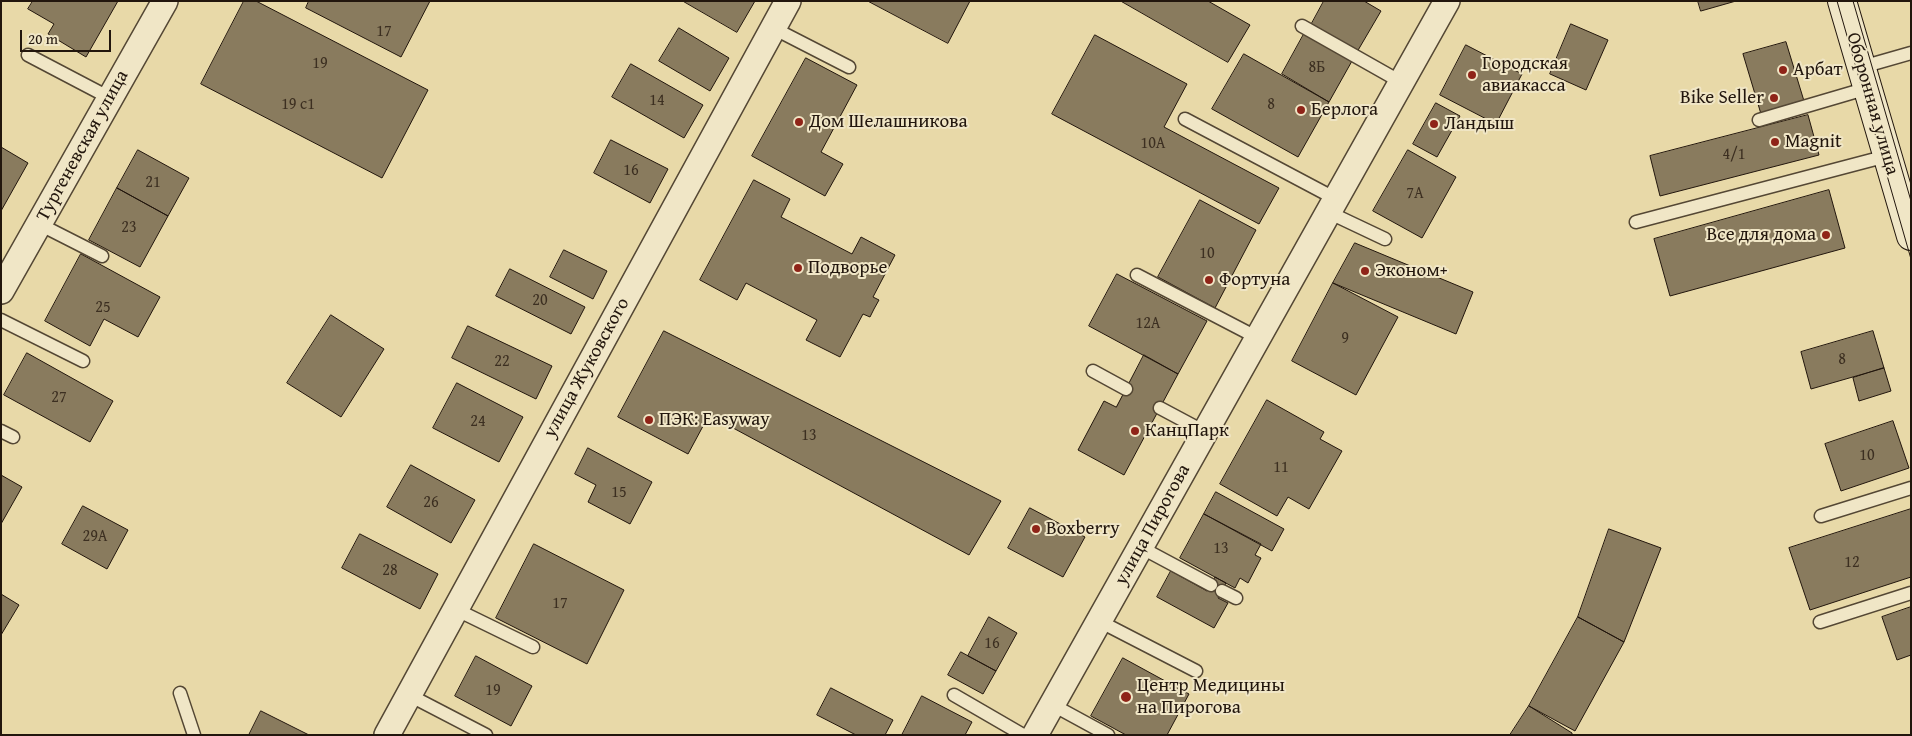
<!DOCTYPE html>
<meta charset="utf-8">
<style>
body{margin:0}
#map{position:relative;width:1912px;height:736px;overflow:hidden;background:#e8d9a8;font-family:"Gentium Book Plus",serif}
canvas{display:block}
.frame{position:absolute;inset:0;border:2px solid #22160d;pointer-events:none}
.scale{position:absolute;left:20px;top:30px;width:91px;height:22px;box-sizing:border-box;border:2px solid #22160d;border-top:0;padding-left:6px;font-size:15px;line-height:18px;white-space:nowrap;color:#22160d;-webkit-text-stroke:4px #f0e6c6;paint-order:stroke}
</style>
<div id="map">
<canvas width="1912" height="736"></canvas>
<div class="frame"></div>
<div class="scale">20 m</div>
</div>
<script>
const ctx = document.querySelector('canvas').getContext('2d');
ctx.lineJoin = 'round';
function paint(path, color) {
  ctx.fillStyle = color;
  ctx.fill(path, 'evenodd');
}
function strokePath(path, color, width, dash) {
  ctx.strokeStyle = color;
  ctx.lineWidth = width;
  ctx.lineCap = dash ? 'butt' : 'round';
  ctx.setLineDash(dash || []);
  ctx.stroke(path);
}
function drawText(font, color, halo, rows, align = 'center') {
  ctx.font = font + ' "Gentium Book Plus",serif';
  ctx.lineWidth = 4;
  ctx.setLineDash([]);
  ctx.textBaseline = 'middle';
  ctx.strokeStyle = halo;
  ctx.fillStyle = color;
  for (const [text, x, y, turn = 0] of rows) {
    ctx.save();
    ctx.translate(x, y);
    ctx.rotate((+turn || 0) * Math.PI / 180);
    ctx.textAlign = isNaN(turn) ? turn : align;
    if (halo) ctx.strokeText(text, 0, 0);
    ctx.fillText(text, 0, 0);
    ctx.restore();
  }
}
const building = new Path2D(`
 M 33,1 L 118,1 L 86,57 L 48,34 L 54,24 L 28,9 Z
 M 244,1 L 256,1 L 428,90 L 382,178 L 201,84 Z
 M 309,1 L 430,1 L 401,57 L 306,8 Z
 M 683,1 L 755,1 L 737,32 Z
 M 868,1 L 970,1 L 948,43 Z
 M 1121,1 L 1208,1 L 1250,25 L 1228,62 Z
 M 1324,1 L 1364,1 L 1381,11 L 1357,52 L 1311,25 Z
 M 1698,1 L 1736,1 L 1701,11 Z
 M 1571,24 L 1608,40 L 1586,90 L 1550,74 Z
 M 679,28 L 729,58 L 710,91 L 659,61 Z
 M 1304,34 L 1352,61 L 1329,102 L 1282,74 Z
 M 1095,35 L 1187,84 L 1164,127 L 1279,188 L 1259,224 L 1052,114 Z
 M 1786,42 L 1804,101 L 1761,114 L 1743,54 Z
 M 1466,45 L 1522,74 L 1496,124 L 1440,95 Z
 M 1244,54 L 1329,102 L 1298,157 L 1212,109 Z
 M 806,58 L 857,85 L 821,152 L 843,164 L 825,196 L 752,156 Z
 M 631,64 L 703,105 L 684,138 L 612,97 Z
 M 1436,103 L 1460,116 L 1437,157 L 1413,144 Z
 M 1808,115 L 1819,155 L 1660,196 L 1650,156 Z
 M 611,140 L 668,169 L 650,203 L 594,173 Z
 M 1,147 L 28,163 L 1,211 Z
 M 138,150 L 189,178 L 168,216 L 117,188 Z
 M 1408,150 L 1456,177 L 1422,238 L 1373,211 Z
 M 754,180 L 790,199 L 781,217 L 852,254 L 861,237 L 895,255 L 873,297 L 879,300 L 874,309 L 870,317 L 863,314 L 840,357 L 806,340 L 817,320 L 746,283 L 737,300 L 700,280 Z
 M 117,188 L 168,216 L 140,267 L 89,240 Z
 M 1829,190 L 1845,248 L 1670,296 L 1654,239 Z
 M 1200,200 L 1256,230 L 1215,308 L 1158,277 Z
 M 1355,243 L 1473,292 L 1456,334 L 1333,283 Z
 M 564,250 L 607,271 L 593,299 L 550,277 Z
 M 81,254 L 160,297 L 138,337 L 104,319 L 90,346 L 45,321 Z
 M 510,269 L 585,307 L 571,334 L 496,296 Z
 M 1117,274 L 1207,321 L 1178,374 L 1089,326 Z
 M 1333,283 L 1398,317 L 1356,395 L 1292,361 Z
 M 331,315 L 384,349 L 341,417 L 287,383 Z
 M 468,326 L 552,366 L 536,399 L 452,358 Z
 M 664,331 L 1001,501 L 969,555 L 709,415 L 688,454 L 618,417 Z
 M 1873,331 L 1884,368 L 1811,389 L 1801,352 Z
 M 27,353 L 113,401 L 90,442 L 4,395 Z
 M 1144,355 L 1178,374 L 1124,475 L 1078,450 L 1104,401 L 1116,407 Z
 M 1884,368 L 1891,391 L 1859,401 L 1853,378 Z
 M 457,383 L 523,417 L 499,462 L 433,428 Z
 M 1267,400 L 1324,432 L 1320,439 L 1342,451 L 1309,509 L 1288,497 L 1277,516 L 1220,484 Z
 M 1893,421 L 1909,468 L 1841,491 L 1825,444 Z
 M 588,448 L 652,482 L 630,524 L 588,502 L 596,485 L 575,474 Z
 M 411,465 L 475,500 L 451,543 L 387,507 Z
 M 1,475 L 22,487 L 1,524 Z
 M 1216,492 L 1284,529 L 1272,551 L 1204,514 Z
 M 83,506 L 128,530 L 107,569 L 62,544 Z
 M 1030,508 L 1085,537 L 1063,577 L 1008,548 Z
 M 1911,509 L 1911,577 L 1810,610 L 1789,548 Z
 M 1204,514 L 1261,544 L 1255,555 L 1261,558 L 1248,583 L 1240,578 L 1235,588 L 1180,558 Z
 M 1609,529 L 1661,548 L 1624,642 L 1578,617 Z
 M 360,534 L 438,574 L 420,609 L 342,568 Z
 M 534,544 L 624,590 L 587,664 L 496,618 Z
 M 1171,571 L 1207,591 L 1215,577 L 1226,583 L 1218,598 L 1228,603 L 1214,628 L 1157,597 Z
 M 1,594 L 19,605 L 1,635 Z
 M 1911,607 L 1911,655 L 1897,660 L 1882,617 Z
 M 989,617 L 1017,633 L 996,671 L 968,656 Z
 M 1578,617 L 1624,642 L 1575,731 L 1529,706 Z
 M 961,652 L 996,671 L 983,694 L 948,675 Z
 M 476,656 L 532,686 L 511,726 L 455,696 Z
 M 1123,658 L 1189,694 L 1167,735 L 1126,735 L 1091,716 Z
 M 831,688 L 893,720 L 885,735 L 856,735 L 817,715 Z
 M 922,696 L 972,722 L 965,735 L 902,735 Z
 M 1529,706 L 1572,733 L 1572,735 L 1510,735 Z
 M 261,711 L 309,735 L 249,735 Z`);
paint(building, '#897b5e');
strokePath(building, '#22160d', 1);
const lane = new Path2D(`
 M 1302,26 L 1401,82
 M 773,28 L 849,67
 M 28,55 L 110,98
 M 1862,67 L 1911,53
 M 1185,119 L 1336,199
 M 1759,120 L 1868,88
 M 1328,212 L 1385,239
 M 1636,222 L 1887,156
 M 39,224 L 102,256
 M 1137,275 L 1258,338
 M 1,320 L 83,361
 M 1093,371 L 1126,389
 M 1160,408 L 1205,432
 M 1,431 L 13,437
 M 1821,516 L 1911,488
 M 1140,547 L 1211,585
 M 1222,591 L 1236,598
 M 455,609 L 533,647
 M 1099,621 L 1196,671
 M 1820,622 L 1911,593
 M 180,693 L 194,735
 M 409,695 L 486,735
 M 954,695 L 1023,735
 M 1051,704 L 1108,735`);
const street = new Path2D(`
 M 1,291 L 165,1
 M 387,735 L 788,1
 M 1035,735 L 1447,1`);
const secondary = new Path2D(`
 M 1842,1 L 1911,236`);
strokePath(lane, '#544734', 15);
strokePath(street, '#544734', 28);
strokePath(secondary, '#22160d', 30);
strokePath(lane, '#f0e6c6', 12);
strokePath(street, '#f0e6c6', 25);
strokePath(secondary, '#f0e6c6', 28);
strokePath(new Path2D(`
 M 1837,1 L 1911,259
 M 1853,1 L 1911,201`), '#22160d', 1);
for (const [x, y, r, color] of [
 [1783,70,5,"#8f2418"],
 [1472,75,5,"#8f2418"],
 [1774,98,5,"#8f2418"],
 [1301,110,5,"#8f2418"],
 [799,122,5,"#8f2418"],
 [1434,124,5,"#8f2418"],
 [1775,142,5,"#8f2418"],
 [1826,235,5,"#8f2418"],
 [798,268,5,"#8f2418"],
 [1365,271,5,"#8f2418"],
 [1209,280,5,"#8f2418"],
 [649,420,5,"#8f2418"],
 [1135,431,5,"#8f2418"],
 [1036,529,5,"#8f2418"],
 [1126,697,6,"#8f2418"]
]) {
  const dot = new Path2D();
  dot.arc(x, y, r, 0, 2 * Math.PI);
  ctx.fillStyle = color;
  ctx.fill(dot);
  strokePath(dot, '#f0e6c6', 2);
}
drawText('16px', '#3c2f21', null, [
 ["17",384,32],
 ["19",320,64],
 ["8Б",1317,68],
 ["14",657,101],
 ["19 с1",298,105],
 ["8",1271,105],
 ["10А",1153,144],
 ["4/1",1734,155],
 ["16",631,171],
 ["21",153,183],
 ["7А",1415,194],
 ["23",129,228],
 ["10",1207,254],
 ["20",540,301],
 ["25",103,308],
 ["12А",1148,324],
 ["9",1345,339],
 ["8",1842,360],
 ["22",502,362],
 ["27",59,398],
 ["24",478,422],
 ["13",809,436],
 ["10",1867,456],
 ["11",1281,468],
 ["15",619,493],
 ["26",431,503],
 ["29А",95,537],
 ["13",1221,549],
 ["12",1852,563],
 ["28",390,571],
 ["17",560,604],
 ["16",992,644],
 ["19",493,691]
]);
drawText('19px', '#22160d', '#f0e6c6', [
 ["Городская",1482,64],
 ["авиакасса",1482,86],
 ["Арбат",1793,70],
 ["Bike Seller",1764,98,"right"],
 ["Берлога",1311,110],
 ["Дом Шелашникова",809,122],
 ["Ландыш",1444,124],
 ["Magnit",1785,142],
 ["Все для дома",1816,235,"right"],
 ["Подворье",808,268],
 ["Эконом+",1375,271],
 ["Фортуна",1219,280],
 ["ПЭК: Easyway",659,420],
 ["КанцПарк",1145,431],
 ["Boxberry",1046,529],
 ["Центр Медицины",1137,686],
 ["на Пирогова",1137,708]
], 'left');
drawText('19px', '#22160d', '#f0e6c6', [
 ["Оборонная улица",1872,104,74],
 ["Тургеневская улица",83,146,-61],
 ["улица Жуковского",587,368,-61],
 ["улица Пирогова",1153,525,-61]
]);
</script>
